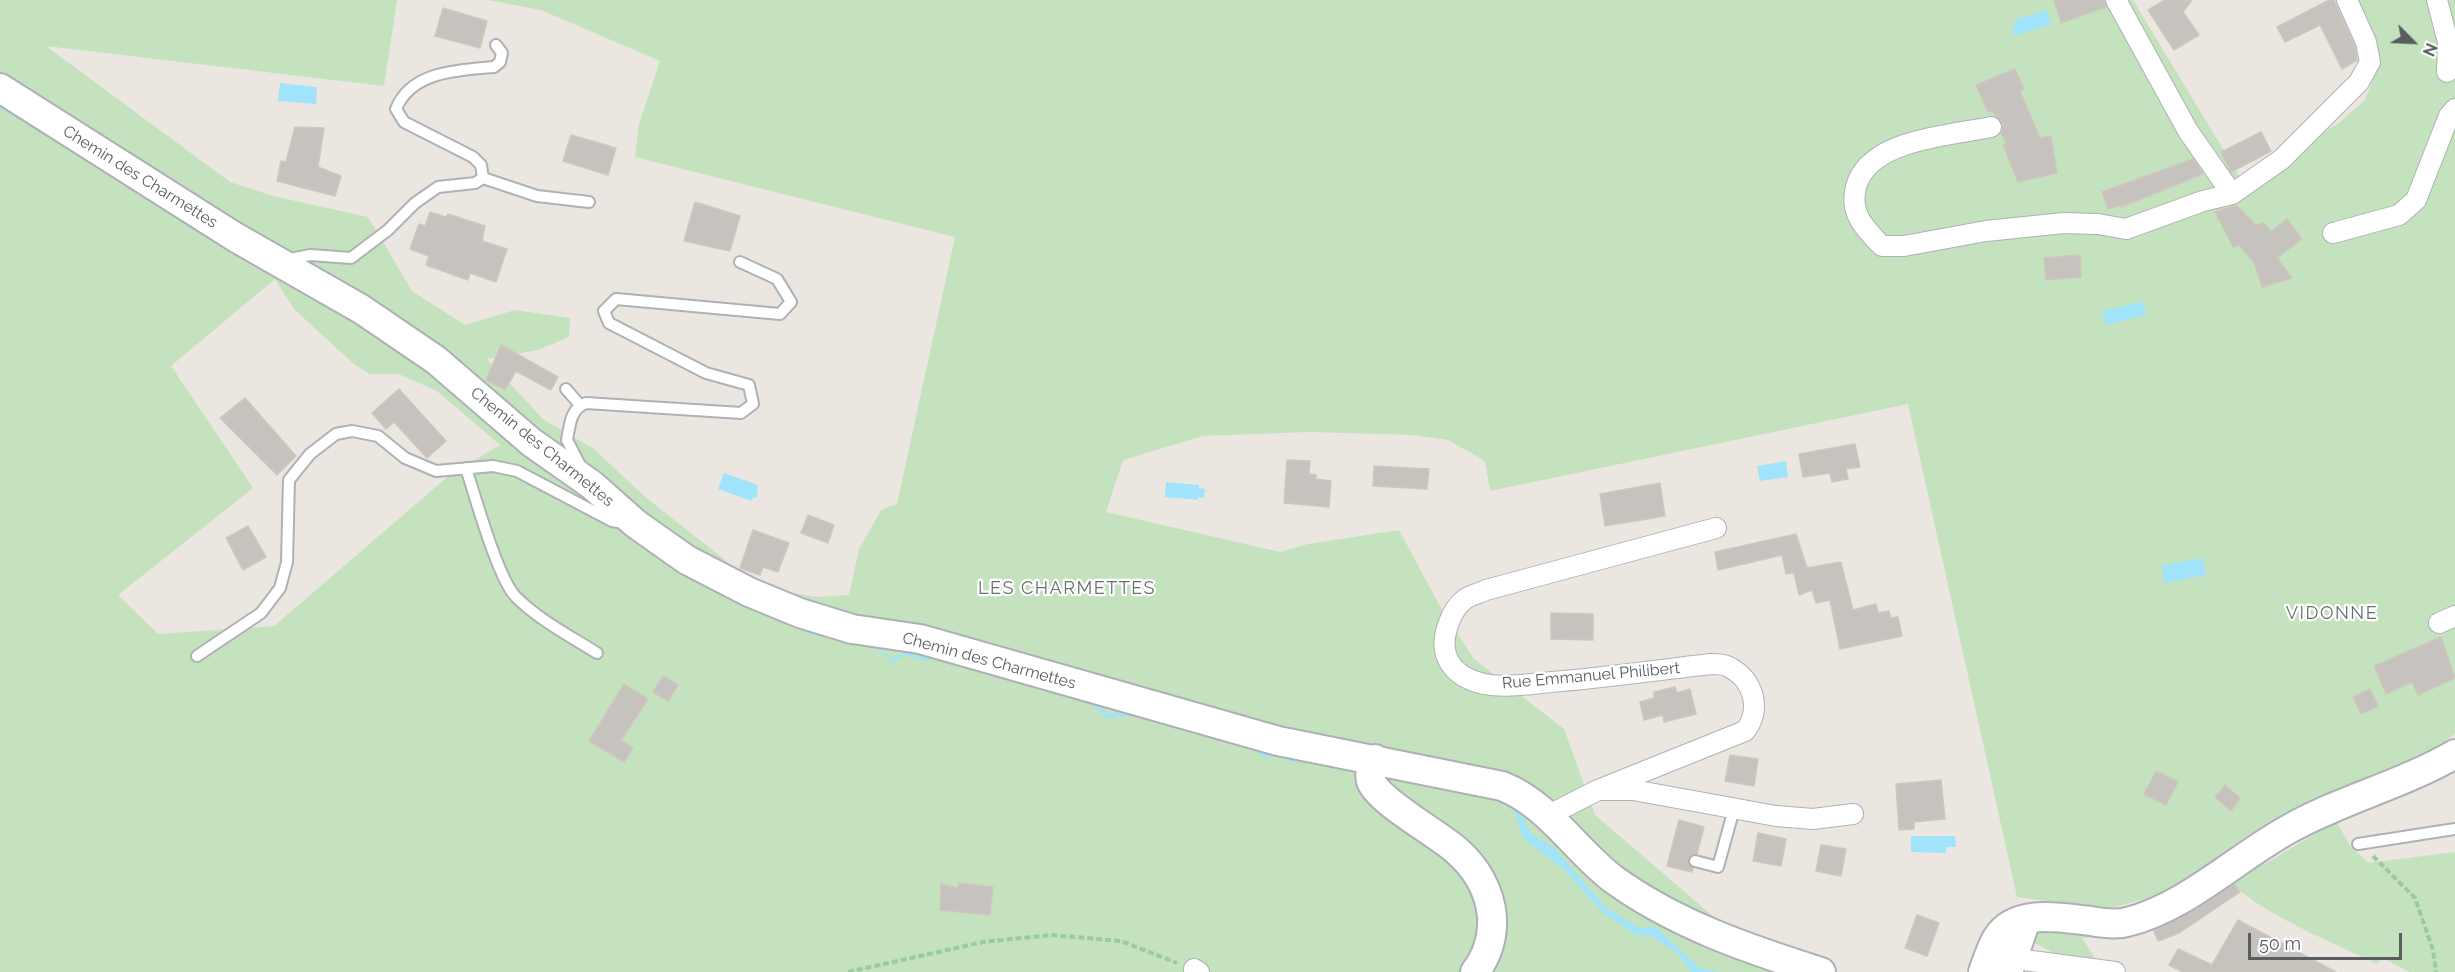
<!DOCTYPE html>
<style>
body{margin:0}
#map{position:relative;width:2455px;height:972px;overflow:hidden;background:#ebe7e0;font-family:Raleway,sans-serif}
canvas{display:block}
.north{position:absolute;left:2383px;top:12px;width:60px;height:60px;-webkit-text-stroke:4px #fff;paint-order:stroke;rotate:114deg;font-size:16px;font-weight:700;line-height:24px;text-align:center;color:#595d60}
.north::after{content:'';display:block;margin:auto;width:21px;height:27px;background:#595d60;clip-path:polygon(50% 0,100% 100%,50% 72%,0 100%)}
.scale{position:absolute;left:2248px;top:933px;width:154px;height:27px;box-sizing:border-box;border:3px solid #595d60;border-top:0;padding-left:8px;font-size:18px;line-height:21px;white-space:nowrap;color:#595d60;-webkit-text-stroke:4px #fff;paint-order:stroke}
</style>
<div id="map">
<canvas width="2455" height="972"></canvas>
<div class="north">N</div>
<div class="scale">50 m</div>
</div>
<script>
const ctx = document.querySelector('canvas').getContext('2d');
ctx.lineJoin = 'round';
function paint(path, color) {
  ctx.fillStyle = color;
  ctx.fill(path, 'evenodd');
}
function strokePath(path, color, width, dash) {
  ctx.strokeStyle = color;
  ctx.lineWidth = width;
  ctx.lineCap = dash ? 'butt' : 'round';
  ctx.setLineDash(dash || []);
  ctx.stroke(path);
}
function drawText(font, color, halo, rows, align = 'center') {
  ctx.font = font + ' Raleway,sans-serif';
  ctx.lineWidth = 4.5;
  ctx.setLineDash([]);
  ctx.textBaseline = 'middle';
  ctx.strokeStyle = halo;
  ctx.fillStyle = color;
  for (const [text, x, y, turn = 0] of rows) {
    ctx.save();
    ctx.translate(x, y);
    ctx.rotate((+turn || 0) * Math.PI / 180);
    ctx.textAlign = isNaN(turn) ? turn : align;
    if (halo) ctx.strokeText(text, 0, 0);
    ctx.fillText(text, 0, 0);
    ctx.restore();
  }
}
paint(new Path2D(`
 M 0,0 L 397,0 L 384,86 L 46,46 L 230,182 L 273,196 L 368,217 L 412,291 L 465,325 L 515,310 L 570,318 L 569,337 L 538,350 L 487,359 L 544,420 L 594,449 L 644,496 L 759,587 L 816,597 L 849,595 L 859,549 L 881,510 L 897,504 L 955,237 L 635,157 L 639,124 L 660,61 L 541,10 L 488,0 L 2133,0 L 2247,189 L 2293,163 L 2312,139 L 2339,123 L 2365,100 L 2378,67 L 2370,26 L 2351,0 L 2455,0 L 2455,734 L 2429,753 L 2339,790 L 2248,835 L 2168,893 L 2107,909 L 2017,897 L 1908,404 L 1490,491 L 1485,461 L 1448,440 L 1413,435 L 1309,432 L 1203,436 L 1123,460 L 1106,512 L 1280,552 L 1308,544 L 1399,530 L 1442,610 L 1474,659 L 1564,729 L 1595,815 L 1778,972 L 0,972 ZM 275,279 L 294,309 L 355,365 L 370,374 L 399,374 L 437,391 L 500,445 L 452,473 L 274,626 L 158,634 L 118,595 L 253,488 L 171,366 Z
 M 2336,821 L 2351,847 L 2368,863 L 2455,852 L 2455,972 L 2410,972 L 2383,958 L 2377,964 C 2337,944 2255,912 2229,879 L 2120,935 L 2082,938 L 2096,960 L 2059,956 L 2031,941 L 2035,932 L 2077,928 L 2236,866 L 2265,864 Z`), '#c3e2bd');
paint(new Path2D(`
 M 2047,10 L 2051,24 L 2014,36 L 2012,27 L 2016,26 L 2014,20 Z
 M 280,83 L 317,87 L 316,104 L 278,101 Z
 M 2143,302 L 2146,315 L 2106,325 L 2102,311 Z
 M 1786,461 L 1788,477 L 1760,481 L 1757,466 Z
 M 724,473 L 758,485 L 757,498 L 753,497 L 752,501 L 718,489 Z
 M 1166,482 L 1199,485 L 1199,488 L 1205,489 L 1204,498 L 1198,497 L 1198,500 L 1165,497 Z
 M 647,538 C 685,570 735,589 781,611 C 791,616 801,626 813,629 C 841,638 872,637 893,659 L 905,652 L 926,658 L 940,654 L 972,663 L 973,668 L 1089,699 L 1108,714 L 1135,712 L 1252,743 L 1265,754 L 1278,749 L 1303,753 L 1310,757 L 1320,755 L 1346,760 L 1349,766 L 1320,761 L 1289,762 L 1277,753 L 1264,758 L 1250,747 L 1134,715 L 1107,718 L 1087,701 L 971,670 L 968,666 L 940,657 L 925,661 L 905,655 L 892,663 L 884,653 L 869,645 L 859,645 L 846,640 L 807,634 L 784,616 L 666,559 L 644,541 Z
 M 2203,558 L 2206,575 L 2164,583 L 2162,565 Z
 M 1482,791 L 1515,801 L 1530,833 L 1554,848 L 1606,908 L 1639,928 L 1655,927 L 1699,968 L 1719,972 L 1692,972 L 1678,954 L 1650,935 L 1637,935 L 1603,913 L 1565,870 L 1523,838 L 1513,807 Z
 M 1911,836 L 1955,836 L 1956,847 L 1946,847 L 1946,853 L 1911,852 Z`), '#a0e3fb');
const building = new Path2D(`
 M 2054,0 L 2104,0 L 2106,7 L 2061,23 Z
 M 2165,0 L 2192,0 L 2183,12 L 2199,35 L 2174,50 L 2148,10 Z
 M 2329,0 L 2334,0 L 2355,46 L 2357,60 L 2342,69 L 2320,25 L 2285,42 L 2277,27 Z
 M 443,8 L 487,21 L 480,48 L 435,36 Z
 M 2015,69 L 2024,89 L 2020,91 L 2040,138 L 2051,136 L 2057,173 L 2018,182 L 2003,145 L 2006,144 L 2001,133 L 2003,124 L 1992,111 L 1988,112 L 1976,85 Z
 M 295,127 L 324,128 L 318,167 L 341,176 L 335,196 L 277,181 L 281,161 L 286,162 Z
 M 2261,132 L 2271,151 L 2231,172 L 2221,152 Z
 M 571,135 L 616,148 L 608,175 L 563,161 Z
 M 2193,159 L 2203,174 L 2121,207 L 2120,205 L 2108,209 L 2102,192 Z
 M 695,202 L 740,216 L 730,251 L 684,241 Z
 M 2236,205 L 2256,225 L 2264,223 L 2271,231 L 2287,219 L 2302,239 L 2277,258 L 2292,278 L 2262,287 L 2254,262 L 2239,245 L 2233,247 L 2215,212 Z
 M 430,212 L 446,217 L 448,214 L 485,226 L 482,241 L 507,249 L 496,282 L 470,273 L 468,280 L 426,265 L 429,256 L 410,249 L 419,224 L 425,226 Z
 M 2080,255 L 2081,277 L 2046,280 L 2044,258 Z
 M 501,345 L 558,377 L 551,390 L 516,371 L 505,390 L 486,380 Z
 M 399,389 L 446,441 L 427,458 L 394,422 L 386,429 L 372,413 Z
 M 245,398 L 296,456 L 277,475 L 220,418 Z
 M 1855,444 L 1860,467 L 1846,469 L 1848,479 L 1832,482 L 1830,473 L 1803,477 L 1799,454 Z
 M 1287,460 L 1310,461 L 1309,474 L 1316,475 L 1316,479 L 1331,481 L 1329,507 L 1284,503 Z
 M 1374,466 L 1429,469 L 1427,489 L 1373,486 Z
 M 1660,483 L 1665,516 L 1605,526 L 1600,494 Z
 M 808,515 L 834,525 L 828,543 L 801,533 Z
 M 248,526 L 266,557 L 243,570 L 226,538 Z
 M 753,530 L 789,543 L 778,572 L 763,567 L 760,575 L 740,568 Z
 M 1796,534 L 1807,568 L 1841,562 L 1853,610 L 1876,604 L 1878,613 L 1889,611 L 1891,618 L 1898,617 L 1902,636 L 1840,649 L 1830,600 L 1816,603 L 1812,590 L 1799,595 L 1794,573 L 1786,574 L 1782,555 L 1718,570 L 1715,552 Z
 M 1551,613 L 1593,614 L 1593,640 L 1551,639 Z
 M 2441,637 L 2455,678 L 2418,695 L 2412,682 L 2386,694 L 2374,666 Z
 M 663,676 L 678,685 L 668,701 L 653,692 Z
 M 624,684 L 648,699 L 621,740 L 633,748 L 624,762 L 589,741 Z
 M 1675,687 L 1677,693 L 1690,689 L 1696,714 L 1664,722 L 1663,715 L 1644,720 L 1640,702 L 1654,698 L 1654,692 Z
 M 2370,689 L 2378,706 L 2361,714 L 2353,697 Z
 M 1730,755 L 1758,759 L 1754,786 L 1725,781 Z
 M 2156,771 L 2178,782 L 2166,805 L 2144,794 Z
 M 1941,780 L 1945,819 L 1914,822 L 1914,829 L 1899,830 L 1896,784 Z
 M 2225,785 L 2240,798 L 2231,811 L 2215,797 Z
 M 1679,820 L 1704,827 L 1697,854 L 1690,855 L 1688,860 L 1693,868 L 1692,872 L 1667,866 Z
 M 1758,833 L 1786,839 L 1781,866 L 1753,861 Z
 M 1821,845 L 1846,849 L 1841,876 L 1816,871 Z
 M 959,883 L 993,887 L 990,915 L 940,910 L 941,884 L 958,888 Z
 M 2234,884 L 2240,892 L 2179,933 L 2158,941 L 2154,931 L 2198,908 Z
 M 1917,915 L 1939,923 L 1927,956 L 1905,948 Z
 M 2238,920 L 2336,972 L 2183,972 L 2169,965 L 2178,949 L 2212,965 Z`);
paint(building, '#c6c2bd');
strokePath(building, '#cfc7bf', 1.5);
const lane = new Path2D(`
 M 483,178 L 537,196 L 589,202
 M 285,260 L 310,255 L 351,258 L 388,230 L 415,203 L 438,187 L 475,183 L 483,178 L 481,165 L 473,157 L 404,122 L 396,109 C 411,71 459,70 494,67 L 500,62 L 502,53 L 496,45
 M 566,389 L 580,405
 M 581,467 L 567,440 C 570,425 570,409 586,403 L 741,413 L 753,404 L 749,385 L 706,373 L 609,323 L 604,311 L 616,299 L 780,314 L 791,302 L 777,279 L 740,262
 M 466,468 C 475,496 498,579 516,597 C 539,620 570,636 597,653
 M 197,656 L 261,613 L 280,588 L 287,562 L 289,480 L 310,454 L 336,434 L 352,431 L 378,436 L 405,458 L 436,471 L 493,466 L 517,471 L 612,521 L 624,523
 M 2358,844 L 2455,829
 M 1695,861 L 1718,867 L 1734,809`);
const street = new Path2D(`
 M 2116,0 L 2188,131 L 2232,194
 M 2437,0 L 2448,42 L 2447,72
 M 1991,127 C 1952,135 1875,139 1858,181 C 1847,210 1862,226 1882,246 L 1904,246 L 1986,231 L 2064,223 L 2098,224 L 2126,229 L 2203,201 L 2232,194 L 2282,159 L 2359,82 L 2370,62 L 2366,42 L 2347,0
 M 2333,233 L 2399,215 L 2416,200 L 2449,116 L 2455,109
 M 2439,623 L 2455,616
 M 1598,790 L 1745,731 C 1762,710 1754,680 1729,667 C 1724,664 1716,664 1711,664 C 1658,670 1605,678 1552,682 C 1530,684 1506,688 1484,684 C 1453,677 1437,656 1448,625 C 1451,616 1457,605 1465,599 C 1471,595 1480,593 1486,590 L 1716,528
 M 1547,816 L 1598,790 L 1633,790 L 1776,816 L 1813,819 L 1853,814
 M 2001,957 L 2115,972
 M 1194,969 L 1199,972`);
const secondary = new Path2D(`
 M 0,88 L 235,237 L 361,309 L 436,360 L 531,442 L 592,485 L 636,524 L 687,560 L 749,592 L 800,613 L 852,629 L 920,639 L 1278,741 L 1502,786 C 1548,804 1575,850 1613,879 C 1675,924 1748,949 1821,972
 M 1375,759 C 1371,766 1369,773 1371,781 C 1379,802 1437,833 1456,850 C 1476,867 1490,891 1492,917 C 1493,938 1488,955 1475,972
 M 1983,972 C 1987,961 1991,948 1997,938 C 2016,908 2061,918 2091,921 C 2102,923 2116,925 2127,922 C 2185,908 2236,858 2289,829 C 2342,799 2402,785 2455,754
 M 2008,972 L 2026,920`);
strokePath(lane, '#aeb2b5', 14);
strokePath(street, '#aeb2b5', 22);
strokePath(secondary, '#adb1b5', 32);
strokePath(new Path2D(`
 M 2373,856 L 2415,898 L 2433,950 L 2436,972
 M 848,972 L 983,942 L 1051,935 L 1121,941 L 1177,963`), '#9aca9f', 4, [6, 3]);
strokePath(lane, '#fff', 10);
strokePath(street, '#fff', 20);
strokePath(secondary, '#fff', 28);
drawText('16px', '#595d60', '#fff', [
 ["Chemin des Charmettes",140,177,32],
 ["Chemin des Charmettes",542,447,39],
 ["Chemin des Charmettes",989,661,15],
 ["Rue Emmanuel Philibert",1591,676,-5]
]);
ctx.letterSpacing = '1.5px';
drawText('18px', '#6a6f72', '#fff', [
 ["LES CHARMETTES",1067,589],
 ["VIDONNE",2332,614]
]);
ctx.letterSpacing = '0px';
</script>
